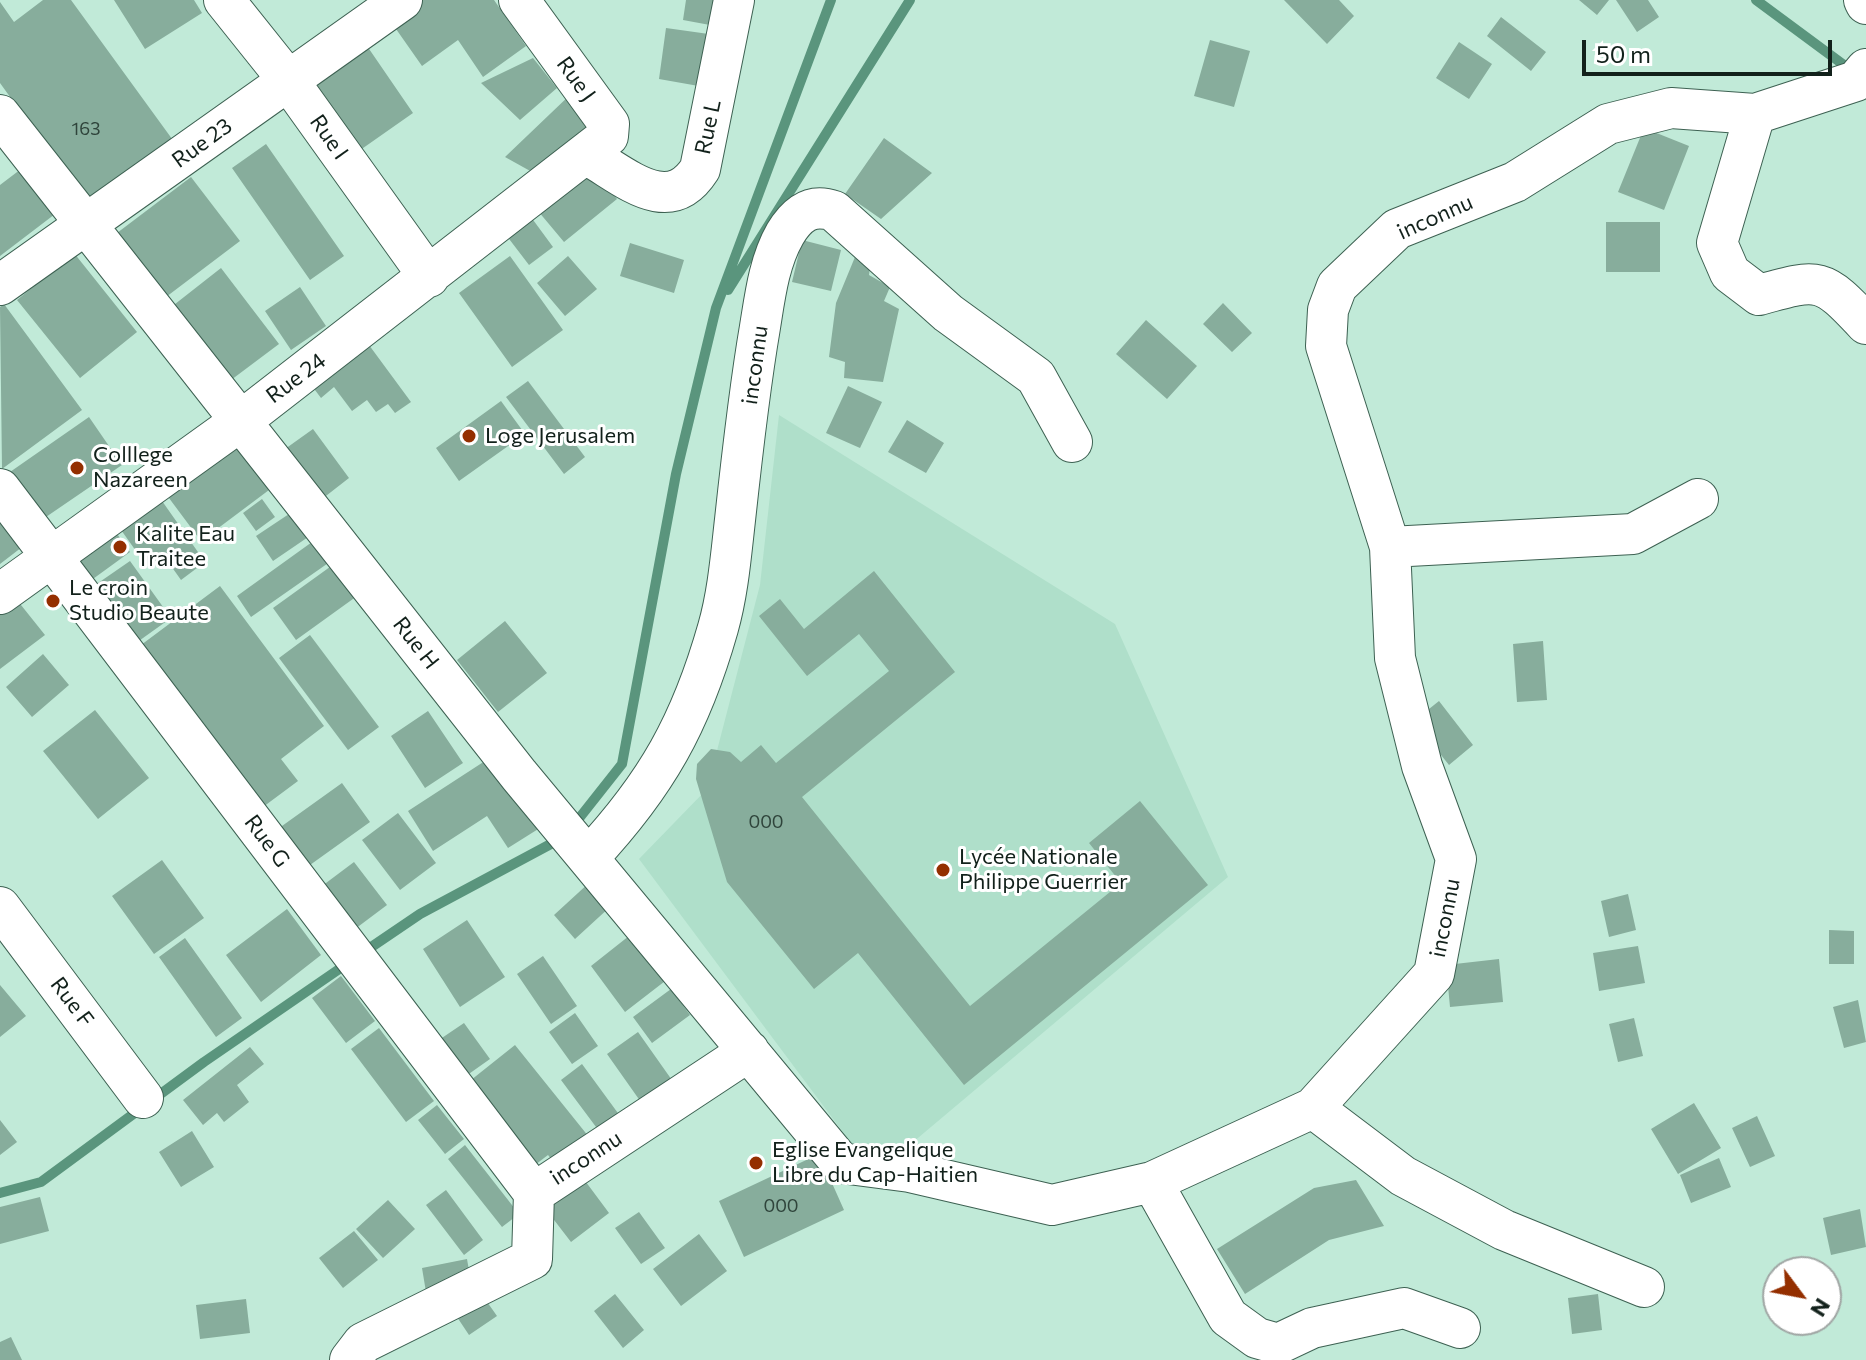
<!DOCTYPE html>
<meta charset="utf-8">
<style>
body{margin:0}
#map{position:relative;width:1866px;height:1360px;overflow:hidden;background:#c1ead8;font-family:Commissioner,sans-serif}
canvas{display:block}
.north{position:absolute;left:1762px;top:1256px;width:80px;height:80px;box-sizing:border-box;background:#fff;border:2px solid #a0a6a4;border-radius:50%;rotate:122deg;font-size:22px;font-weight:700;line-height:32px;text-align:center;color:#12211b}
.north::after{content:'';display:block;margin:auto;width:28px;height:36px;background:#942f00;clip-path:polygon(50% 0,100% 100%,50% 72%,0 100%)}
.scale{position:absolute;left:1582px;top:40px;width:250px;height:36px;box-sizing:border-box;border:4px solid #12211b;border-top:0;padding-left:10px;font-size:24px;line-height:28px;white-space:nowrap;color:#12211b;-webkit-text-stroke:6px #fff;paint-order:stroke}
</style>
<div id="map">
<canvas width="1866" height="1360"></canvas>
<div class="north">N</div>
<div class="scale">50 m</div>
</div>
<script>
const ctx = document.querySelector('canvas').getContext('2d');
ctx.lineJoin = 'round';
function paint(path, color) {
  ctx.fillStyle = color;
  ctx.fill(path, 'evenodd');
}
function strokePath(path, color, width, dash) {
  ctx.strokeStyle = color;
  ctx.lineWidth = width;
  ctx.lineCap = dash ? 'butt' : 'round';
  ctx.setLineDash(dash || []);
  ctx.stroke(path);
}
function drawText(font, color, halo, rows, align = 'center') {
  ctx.font = font + ' Commissioner,sans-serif';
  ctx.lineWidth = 6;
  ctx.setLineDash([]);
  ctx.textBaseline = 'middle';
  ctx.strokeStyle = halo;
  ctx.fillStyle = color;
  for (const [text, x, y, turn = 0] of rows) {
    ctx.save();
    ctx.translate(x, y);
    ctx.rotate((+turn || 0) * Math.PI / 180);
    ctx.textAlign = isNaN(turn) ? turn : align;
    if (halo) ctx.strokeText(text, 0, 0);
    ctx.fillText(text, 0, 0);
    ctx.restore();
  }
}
paint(new Path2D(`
 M 779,415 L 1115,624 L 1228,877 L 887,1164 L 863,1159 L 639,859 L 707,789 L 760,585 Z`), '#afdfca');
strokePath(new Path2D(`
 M 1756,0 L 1852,71
 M 728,290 L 910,0
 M 573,826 L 622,764 L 676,474 L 716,308 L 831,0
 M 361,954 L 420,914 L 562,838
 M 0,1193 L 41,1182 L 204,1062 L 348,963`), '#5a957d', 10);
paint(new Path2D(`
 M 43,0 L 71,0 L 175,143 L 88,205 L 0,83 L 0,2 L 14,22 Z
 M 114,0 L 194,0 L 202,13 L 145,49 Z
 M 417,0 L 494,0 L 526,46 L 483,77 L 458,40 L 422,66 L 389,19 Z
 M 686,0 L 714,0 L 710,25 L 683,20 Z
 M 1284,0 L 1339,0 L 1354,16 L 1327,44 Z
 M 1579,0 L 1609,0 L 1597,15 Z
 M 1616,0 L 1648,0 L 1659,17 L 1637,32 Z
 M 1501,17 L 1546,52 L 1531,71 L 1487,36 Z
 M 666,28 L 723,36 L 710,88 L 659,79 Z
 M 1210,40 L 1250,51 L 1234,107 L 1194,96 Z
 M 1459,42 L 1492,64 L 1469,99 L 1436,78 Z
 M 365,43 L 413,113 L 356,153 L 308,83 Z
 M 533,58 L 557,88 L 520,120 L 481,83 Z
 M 573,92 L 605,132 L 541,177 L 505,157 Z
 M 1644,128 L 1689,146 L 1664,210 L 1618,192 Z
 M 884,138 L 932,173 L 881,219 L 845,194 Z
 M 266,144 L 344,256 L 310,280 L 232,168 Z
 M 587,161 L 617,199 L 564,242 L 533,205 Z
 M 25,166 L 59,211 L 0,256 L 0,185 Z
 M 191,177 L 240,241 L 166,297 L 117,233 Z
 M 528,213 L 553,247 L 529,265 L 503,231 Z
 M 1606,222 L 1660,222 L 1660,272 L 1606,272 Z
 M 802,240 L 841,250 L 831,291 L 792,282 Z
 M 630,243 L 684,260 L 674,293 L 620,276 Z
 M 74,253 L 137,332 L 80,378 L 17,300 Z
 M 510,256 L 563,330 L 512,367 L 459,293 Z
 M 568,256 L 597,289 L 565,316 L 537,283 Z
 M 855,257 L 870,267 L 869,275 L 890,287 L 884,301 L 899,309 L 883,382 L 844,378 L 845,362 L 829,357 L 836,303 Z
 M 221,268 L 279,344 L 227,383 L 170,308 Z
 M 300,287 L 326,326 L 291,350 L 265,311 Z
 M 1223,303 L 1252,333 L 1232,352 L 1203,324 Z
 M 4,304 L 82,410 L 2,469 L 0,307 Z
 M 1146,320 L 1197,366 L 1167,399 L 1116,354 Z
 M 369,345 L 411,402 L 395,413 L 388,404 L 376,412 L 367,400 L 352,411 L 334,387 L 321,398 L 312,386 Z
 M 528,381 L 585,457 L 564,474 L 506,397 Z
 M 848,386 L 882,402 L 860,448 L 826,433 Z
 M 501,401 L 525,434 L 459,481 L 436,448 Z
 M 89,417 L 122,465 L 43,519 L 10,472 Z
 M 907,420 L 944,443 L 926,473 L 888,452 Z
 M 313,429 L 349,478 L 322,499 L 285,449 Z
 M 235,435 L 273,487 L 201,541 L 163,490 Z
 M 155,491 L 205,562 L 181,580 L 164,556 L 148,568 L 114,520 Z
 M 262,499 L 275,517 L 256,531 L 243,513 Z
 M 301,506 L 317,531 L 273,561 L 256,536 Z
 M 0,511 L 26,544 L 0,564 Z
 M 108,521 L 130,552 L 86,584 L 64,553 Z
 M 319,537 L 334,559 L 251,617 L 237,596 Z
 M 341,559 L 364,591 L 296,640 L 273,608 Z
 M 130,561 L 171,618 L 129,648 L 88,590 Z
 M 874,571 L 955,672 L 802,797 L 970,1006 L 1121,883 L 1089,843 L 1140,801 L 1208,885 L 964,1085 L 858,953 L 814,989 L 727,882 L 696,779 L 697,764 L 711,749 L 730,752 L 741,762 L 761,745 L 776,763 L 889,671 L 859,634 L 807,676 L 759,616 L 780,599 L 804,629 Z
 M 220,586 L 324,726 L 281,759 L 298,781 L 263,807 L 141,645 Z
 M 9,590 L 45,635 L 0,669 L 0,597 Z
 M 505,621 L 547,673 L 498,712 L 457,660 Z
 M 310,635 L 379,727 L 348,750 L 279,658 Z
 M 1543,641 L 1547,700 L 1517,702 L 1513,644 Z
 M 43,654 L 69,685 L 32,717 L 6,687 Z
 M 1439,701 L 1473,745 L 1449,765 L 1414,721 Z
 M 95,710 L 149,778 L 98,819 L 43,751 Z
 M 428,711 L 463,763 L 425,788 L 391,736 Z
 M 488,759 L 516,803 L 525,798 L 543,826 L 508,848 L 487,816 L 433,851 L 408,811 Z
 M 342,783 L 370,822 L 303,870 L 275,831 Z
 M 398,813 L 436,863 L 400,890 L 362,840 Z
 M 162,860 L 204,918 L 154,954 L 112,896 Z
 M 354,862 L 387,905 L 351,932 L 318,889 Z
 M 590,882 L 611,906 L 575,939 L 554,915 Z
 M 1628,894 L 1636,930 L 1609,937 L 1601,901 Z
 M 287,909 L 321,955 L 261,1002 L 226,955 Z
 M 467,920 L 505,977 L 460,1007 L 423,949 Z
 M 1829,930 L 1854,931 L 1854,964 L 1829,964 Z
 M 634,932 L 669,978 L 625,1012 L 591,966 Z
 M 185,938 L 242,1018 L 216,1037 L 159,957 Z
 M 1638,946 L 1645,983 L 1599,991 L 1593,953 Z
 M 543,956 L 577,1006 L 551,1024 L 517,974 Z
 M 1499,959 L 1503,1002 L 1450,1007 L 1446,965 Z
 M 341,976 L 375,1021 L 346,1043 L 312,998 Z
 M 0,985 L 26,1016 L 0,1037 Z
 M 671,989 L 690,1015 L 652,1043 L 633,1017 Z
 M 1858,1000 L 1866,1042 L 1844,1048 L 1833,1007 Z
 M 575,1013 L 598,1046 L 572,1064 L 549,1032 Z
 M 1634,1018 L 1643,1056 L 1618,1062 L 1609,1024 Z
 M 464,1023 L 490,1059 L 456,1083 L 430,1046 Z
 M 379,1028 L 434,1101 L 406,1122 L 351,1049 Z
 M 638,1032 L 674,1083 L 643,1105 L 607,1054 Z
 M 515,1045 L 593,1142 L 559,1169 L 548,1155 L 527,1171 L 461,1088 Z
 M 250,1047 L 264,1064 L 237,1085 L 249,1102 L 224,1122 L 217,1113 L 203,1125 L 183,1100 Z
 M 582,1064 L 623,1120 L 602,1135 L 561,1080 Z
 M 1694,1103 L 1721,1148 L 1678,1174 L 1651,1129 Z
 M 437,1105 L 464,1139 L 445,1154 L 418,1120 Z
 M 1757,1116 L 1775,1156 L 1750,1167 L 1732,1128 Z
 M 0,1120 L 17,1142 L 0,1155 Z
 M 192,1131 L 214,1167 L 181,1187 L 159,1152 Z
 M 465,1145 L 519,1214 L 502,1227 L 448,1159 Z
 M 819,1154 L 844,1210 L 744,1257 L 719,1201 Z
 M 1719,1158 L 1731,1187 L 1691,1203 L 1680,1175 Z
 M 580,1174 L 609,1213 L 571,1242 L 541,1203 Z
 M 1356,1180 L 1384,1226 L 1329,1240 L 1245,1294 L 1217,1249 L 1314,1188 Z
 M 446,1190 L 483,1240 L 464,1255 L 426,1205 Z
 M 40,1197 L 49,1231 L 0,1244 L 0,1207 Z
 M 388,1200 L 415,1229 L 383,1258 L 356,1229 Z
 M 1860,1209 L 1866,1247 L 1831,1255 L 1823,1218 Z
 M 639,1212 L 665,1248 L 641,1264 L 615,1228 Z
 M 354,1231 L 378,1260 L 343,1288 L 319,1258 Z
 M 699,1234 L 727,1271 L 681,1306 L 653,1269 Z
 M 467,1259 L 471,1282 L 426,1292 L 422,1268 Z
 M 478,1289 L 497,1316 L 469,1335 L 451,1308 Z
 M 615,1294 L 644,1330 L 623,1348 L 594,1311 Z
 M 1598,1294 L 1602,1330 L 1572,1334 L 1568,1298 Z
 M 246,1299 L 250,1333 L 200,1339 L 196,1305 Z
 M 11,1337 L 22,1360 L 0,1360 L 0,1342 Z`), '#87ad9c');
const minor = new Path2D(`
 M 224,0 L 288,80 L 429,277
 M 1864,0 L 1866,4
 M 1755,114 L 1717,243 L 1730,273 L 1759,295 C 1820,278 1822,277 1866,324
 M 0,115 L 519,775 L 841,1163 L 910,1172 L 1052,1205 L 1152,1182 L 1313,1108 L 1434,974 L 1456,859 L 1422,766 L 1395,658 L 1390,547 L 1326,346 L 1328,310 L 1337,286 L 1397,229 L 1515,182 L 1608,124 L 1671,108 L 1755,114 L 1856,81 L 1866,69
 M 587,155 C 624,175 668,219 700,169 L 734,0
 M 0,285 L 402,0
 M 0,489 L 534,1193
 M 1390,547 L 1633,534 L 1698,499
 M 0,594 L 242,420 L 608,136 L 609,124 L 519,0
 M 589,857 C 657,784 691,723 718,628 C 728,593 731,555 735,520 C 742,455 749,391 760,327 C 765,296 769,262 785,234 C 797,214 811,203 834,211 L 948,313 L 1036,377 L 1072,442
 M 0,907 L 143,1098
 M 1313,1108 L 1403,1176 L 1504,1230 L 1644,1287
 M 1152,1182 L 1228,1317 L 1257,1338 L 1278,1344 L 1312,1328 L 1404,1308 L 1460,1328
 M 534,1193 L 749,1051
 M 350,1360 L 363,1343 L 532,1259 L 534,1193`);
strokePath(minor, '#3d6152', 42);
strokePath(minor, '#fff', 40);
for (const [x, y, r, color] of [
 [469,436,8,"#942f00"],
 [77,468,8,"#942f00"],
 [120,547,8,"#942f00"],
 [53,601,8,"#942f00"],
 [943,870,8,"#942f00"],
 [756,1163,8,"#942f00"]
]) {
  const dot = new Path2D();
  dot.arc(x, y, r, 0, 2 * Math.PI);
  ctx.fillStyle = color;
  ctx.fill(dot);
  strokePath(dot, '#fff', 3);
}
drawText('18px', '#2f443b', null, [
 ["163",86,129],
 ["000",766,822],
 ["000",781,1206]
]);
drawText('22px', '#12211b', '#fff', [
 ["Rue J",576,79,54],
 ["Rue L",708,127,-78],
 ["Rue I",329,137,55],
 ["Rue 23",202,143,-36],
 ["inconnu",1435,217,-24],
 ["inconnu",755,365,-82],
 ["Rue 24",296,378,-37],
 ["Rue H",416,643,52],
 ["Rue G",267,841,53],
 ["inconnu",1445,918,-79],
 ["Rue F",72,1002,53],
 ["inconnu",586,1158,-33]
]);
drawText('22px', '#12211b', '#fff', [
 ["Loge Jerusalem",485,436],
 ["Colllege",93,455],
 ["Nazareen",93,480],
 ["Kalite Eau",136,534],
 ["Traitee",136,559],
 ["Le croin",69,588],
 ["Studio Beaute",69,613],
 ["Lycée Nationale",959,857],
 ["Philippe Guerrier",959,882],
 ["Eglise Evangelique",772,1150],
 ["Libre du Cap-Haitien",772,1175]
], 'left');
</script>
